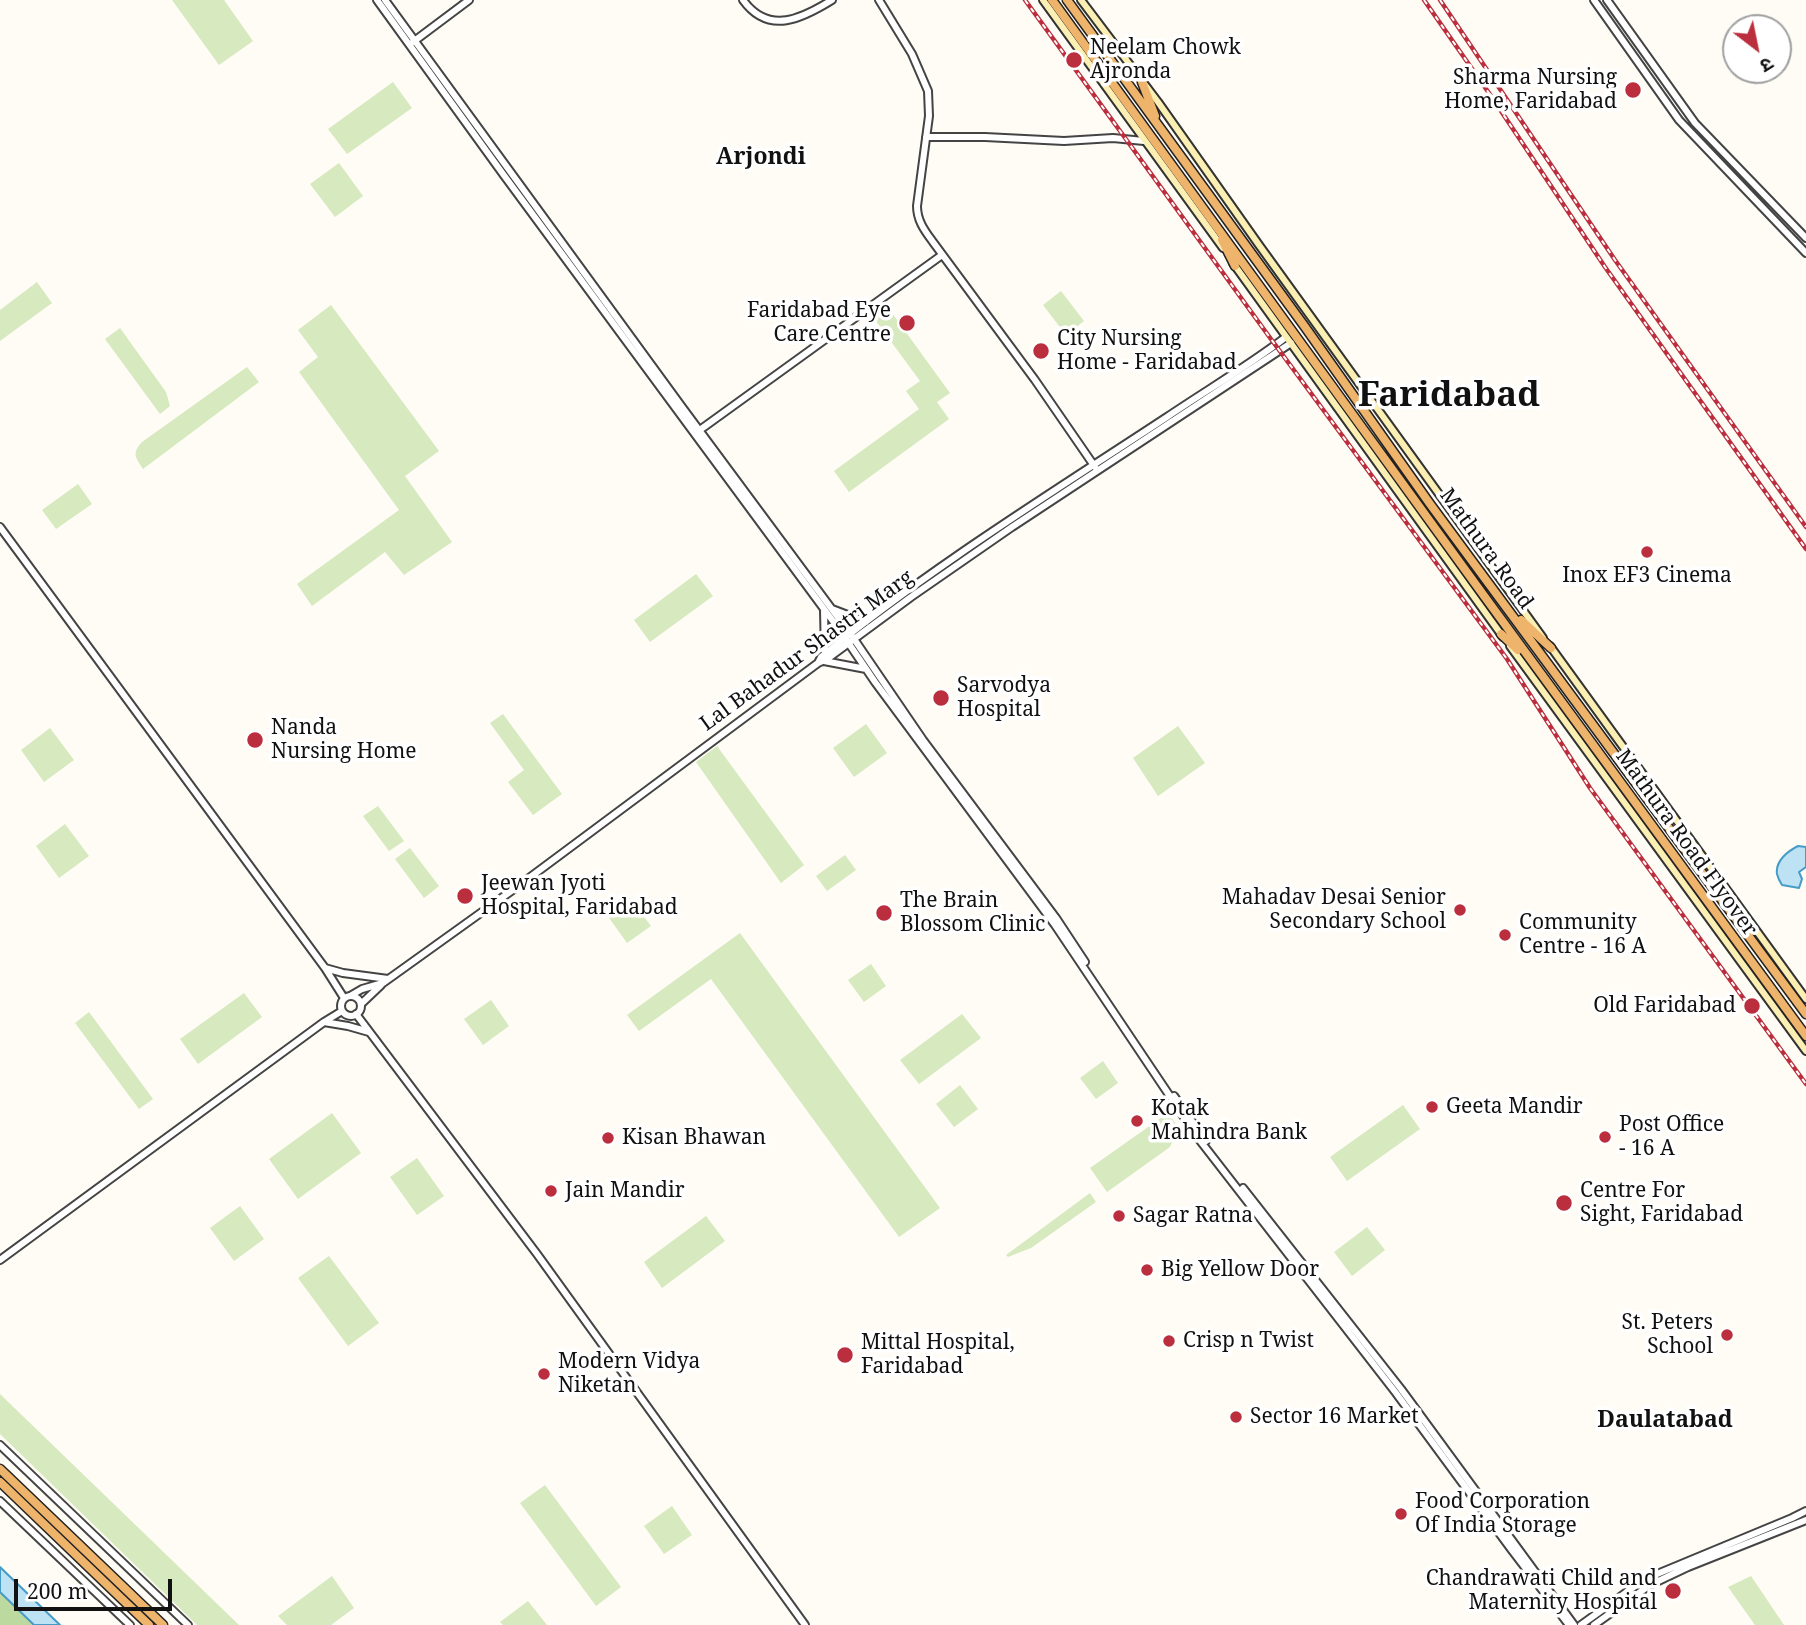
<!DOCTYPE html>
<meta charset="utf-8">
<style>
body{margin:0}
#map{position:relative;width:1806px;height:1625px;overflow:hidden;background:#fefcf5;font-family:"Noto Serif","Noto Sans Devanagari",serif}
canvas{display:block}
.north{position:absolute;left:1722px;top:14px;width:70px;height:70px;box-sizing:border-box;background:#fff;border:2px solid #a0a0a0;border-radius:50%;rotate:148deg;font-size:19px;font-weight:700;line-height:28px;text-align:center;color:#111}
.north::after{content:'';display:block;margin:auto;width:24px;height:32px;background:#bb2e3d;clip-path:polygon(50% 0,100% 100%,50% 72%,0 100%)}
.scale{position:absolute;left:14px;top:1579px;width:158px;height:32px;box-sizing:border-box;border:4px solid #111;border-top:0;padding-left:9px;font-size:21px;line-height:24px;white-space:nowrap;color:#111;-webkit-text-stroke:5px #fff;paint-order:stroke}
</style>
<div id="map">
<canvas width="1806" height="1625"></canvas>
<div class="north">उ</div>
<div class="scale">200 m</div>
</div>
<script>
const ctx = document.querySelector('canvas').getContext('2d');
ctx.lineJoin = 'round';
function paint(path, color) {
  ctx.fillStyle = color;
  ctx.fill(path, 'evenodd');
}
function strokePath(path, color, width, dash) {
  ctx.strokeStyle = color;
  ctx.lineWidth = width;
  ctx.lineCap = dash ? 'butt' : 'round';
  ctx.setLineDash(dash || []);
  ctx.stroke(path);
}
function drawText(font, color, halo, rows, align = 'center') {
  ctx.font = font + ' "Noto Serif",serif';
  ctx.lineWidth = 7;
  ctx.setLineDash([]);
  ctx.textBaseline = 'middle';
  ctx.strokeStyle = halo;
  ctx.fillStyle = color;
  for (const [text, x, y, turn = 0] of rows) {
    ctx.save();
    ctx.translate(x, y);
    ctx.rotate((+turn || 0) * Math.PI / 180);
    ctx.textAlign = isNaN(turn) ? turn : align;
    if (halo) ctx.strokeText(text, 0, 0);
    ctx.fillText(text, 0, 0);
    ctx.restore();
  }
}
paint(new Path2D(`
 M 172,0 L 224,0 L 253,41 L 219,65 Z
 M 393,82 L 412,108 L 347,154 L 328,129 Z
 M 339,163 L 363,196 L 335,217 L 310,184 Z
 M 37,282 L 52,303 L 0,341 L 0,310 Z
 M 1061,291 L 1084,321 L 1066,335 L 1043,305 Z
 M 884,302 L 950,393 L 937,402 L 949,419 L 849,492 L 834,471 L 919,409 L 906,391 L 920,381 L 870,313 Z
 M 331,305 L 439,451 L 405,476 L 452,542 L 404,575 L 385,552 L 312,606 L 297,584 L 399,510 L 299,372 L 318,357 L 298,330 Z
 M 120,328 L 166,392 L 170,406 L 160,414 L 105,339 Z
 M 247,367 L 259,382 L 143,469 C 135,457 132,453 142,442 Z
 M 78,484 L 92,504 L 56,529 L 42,510 Z
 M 696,574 L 713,596 L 650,642 L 634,620 Z
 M 503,714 L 562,794 L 533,815 L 508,782 L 524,770 L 490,723 Z
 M 866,724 L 887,753 L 854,777 L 833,748 Z
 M 1178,726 L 1205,763 L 1158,796 L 1133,758 Z
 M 50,728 L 74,760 L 44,782 L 21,750 Z
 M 717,746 L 804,865 L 781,883 L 696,762 Z
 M 378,806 L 404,841 L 389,851 L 363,816 Z
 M 65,824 L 89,856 L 59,878 L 36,846 Z
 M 410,848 L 439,886 L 424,898 L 395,859 Z
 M 845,855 L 856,870 L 827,891 L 816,876 Z
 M 630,898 L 651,926 L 627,943 L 607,915 Z
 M 740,933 L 940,1208 L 899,1237 L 711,979 L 639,1031 L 627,1015 Z
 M 871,964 L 886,986 L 864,1002 L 848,980 Z
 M 244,993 L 262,1017 L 198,1064 L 180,1039 Z
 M 491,1000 L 509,1026 L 483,1045 L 464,1019 Z
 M 89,1012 L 153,1099 L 139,1109 L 75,1023 Z
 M 962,1014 L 981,1038 L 919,1084 L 900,1060 Z
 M 1103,1061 L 1118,1083 L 1096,1099 L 1080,1078 Z
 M 960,1085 L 978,1109 L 954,1127 L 936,1104 Z
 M 1403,1105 L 1420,1129 L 1347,1181 L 1330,1157 Z
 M 332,1113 L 361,1153 L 298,1199 L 269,1159 Z
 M 1168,1113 L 1179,1128 L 1170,1147 L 1107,1192 L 1090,1168 Z
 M 417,1158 L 444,1196 L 417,1215 L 390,1177 Z
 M 1090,1193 L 1096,1202 L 1031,1248 L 1008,1257 L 1006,1255 Z
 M 240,1206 L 264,1239 L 234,1261 L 210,1228 Z
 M 706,1216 L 725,1241 L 662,1288 L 644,1262 Z
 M 1367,1227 L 1385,1250 L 1352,1276 L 1334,1252 Z
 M 329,1256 L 379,1323 L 348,1346 L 298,1278 Z
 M 0,1394 L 239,1625 L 197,1625 L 0,1434 Z
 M 545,1485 L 621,1587 L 596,1606 L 520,1503 Z
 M 672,1506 L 692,1535 L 664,1554 L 644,1526 Z
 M 332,1576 L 354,1608 L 331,1625 L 287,1625 L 278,1616 Z
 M 1751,1576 L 1784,1625 L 1755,1625 L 1728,1587 Z
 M 528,1601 L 547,1625 L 503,1625 L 500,1622 Z`), '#d7e9bf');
paint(new Path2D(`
 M 0,1592 L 34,1625 L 0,1625 Z`), '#bcd99f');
const water = new Path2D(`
 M 1798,846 L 1806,847 L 1806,867 L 1799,872 L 1802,879 L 1799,888 L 1782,885 C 1780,882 1778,878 1777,874 C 1775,861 1788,851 1798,846 Z
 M 0,1567 L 60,1625 L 34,1625 L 0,1592 Z`);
paint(water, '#bce2f4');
strokePath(water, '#469bc7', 2);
const tertiary = new Path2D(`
 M 377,0 L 503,174 L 841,632 L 875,682 L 1055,925 L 1198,1138 L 1396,1393 L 1511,1549 L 1569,1625
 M 385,0 L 682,407 L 854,639 L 923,740 L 1056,918 L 1085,962
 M 743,0 C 769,36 803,18 832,0
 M 879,0 L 912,54 L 928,91 L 929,116 L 917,206 C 917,221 925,231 933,242 L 1035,380 L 1095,467
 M 1594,0 L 1679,120 L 1806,253
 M 1607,0 L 1695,123 L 1806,238
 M 413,42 L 469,0
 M 926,137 L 985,137 L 1064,141 L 1113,138 L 1144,141
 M 697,432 L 942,255
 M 0,527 L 325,968 L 344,998
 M 832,609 L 866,622
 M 824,611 L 825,654
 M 824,661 L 866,669
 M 818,663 L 821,657 C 930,568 1050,494 1167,417 C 1207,390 1248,366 1286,337
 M 325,968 L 343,973 L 388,979
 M341 1006a10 10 0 1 1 20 0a10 10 0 1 1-20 0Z
 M 350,996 L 362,989 L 383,983 L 521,884 L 818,663 L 827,659 L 911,597 L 1012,527 L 1291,343
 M 361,1004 L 381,985
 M 356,1014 L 537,1254 L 805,1625
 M 324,1022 L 348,1026 L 369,1032
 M 1174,1096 L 1206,1141
 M 1243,1188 L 1401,1389 L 1574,1625
 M 0,1260 L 324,1022 L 342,1011
 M 0,1445 L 188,1625
 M 0,1501 L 130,1625
 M 1581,1625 L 1645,1579 L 1792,1518 L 1806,1511
 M 1594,1625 L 1650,1585 L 1688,1567 L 1806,1520`);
const secondary = new Path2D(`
 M 1043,0 L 1223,248
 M 1081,0 L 1158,102 L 1259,245 L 1543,638
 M 1233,263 L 1503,637
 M 1510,646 L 1806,1051
 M 1550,646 L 1806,999`);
const trunk = new Path2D(`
 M 1052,0 C 1302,346 1553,692 1806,1036
 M 1067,0 L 1305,327 L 1430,504 L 1806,1014
 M 1142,82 L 1155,116
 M 1222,240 L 1235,266
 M 1521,620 L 1551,648
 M 1501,634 L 1518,650
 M 0,1469 L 163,1625
 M 0,1482 L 149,1625`);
strokePath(tertiary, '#444', 10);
strokePath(secondary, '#333', 10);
strokePath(trunk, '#222', 11);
strokePath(tertiary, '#fff', 6);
strokePath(secondary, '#fbefb4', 6);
strokePath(trunk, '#efb46c', 8);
const rail = new Path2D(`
 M 1025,0 L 1268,335 L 1507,659 L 1590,788 L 1806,1084
 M 1424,0 L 1491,96 L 1605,267 L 1806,549
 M 1440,0 L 1615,260 L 1806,527`);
strokePath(rail, '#bb2e3d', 4.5);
strokePath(rail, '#fff', 2, [5]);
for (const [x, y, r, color] of [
 [1074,60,9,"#bb2e3d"],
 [1633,90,9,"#bb2e3d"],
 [907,323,9,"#bb2e3d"],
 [1041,351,9,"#bb2e3d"],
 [1647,552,7,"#bb2e3d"],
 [941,698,9,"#bb2e3d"],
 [255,740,9,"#bb2e3d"],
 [465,896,9,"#bb2e3d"],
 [1460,910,7,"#bb2e3d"],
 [884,913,9,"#bb2e3d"],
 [1505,935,7,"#bb2e3d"],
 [1752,1006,9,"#bb2e3d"],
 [1432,1107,7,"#bb2e3d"],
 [1137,1121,7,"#bb2e3d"],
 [1605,1137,7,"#bb2e3d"],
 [608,1138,7,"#bb2e3d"],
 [551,1191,7,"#bb2e3d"],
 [1564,1203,9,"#bb2e3d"],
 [1119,1216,7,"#bb2e3d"],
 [1147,1270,7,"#bb2e3d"],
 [1727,1335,7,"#bb2e3d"],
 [1169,1341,7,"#bb2e3d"],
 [845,1355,9,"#bb2e3d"],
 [544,1374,7,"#bb2e3d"],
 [1236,1417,7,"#bb2e3d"],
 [1401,1514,7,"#bb2e3d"],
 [1673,1591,9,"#bb2e3d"]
]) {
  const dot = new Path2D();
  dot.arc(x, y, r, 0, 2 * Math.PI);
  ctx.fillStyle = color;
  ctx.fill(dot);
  strokePath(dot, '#fff', 2.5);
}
drawText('21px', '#111', '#fff', [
 ["Neelam Chowk",1090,48],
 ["Ajronda",1090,72],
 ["Sharma Nursing",1617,78,"right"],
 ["Home, Faridabad",1617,102,"right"],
 ["Faridabad Eye",891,311,"right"],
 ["Care Centre",891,335,"right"],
 ["City Nursing",1057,339],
 ["Home - Faridabad",1057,363],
 ["Inox EF3 Cinema",1647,576,"center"],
 ["Sarvodya",957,686],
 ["Hospital",957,710],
 ["Nanda",271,728],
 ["Nursing Home",271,752],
 ["Jeewan Jyoti",481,884],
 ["Hospital, Faridabad",481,908],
 ["Mahadav Desai Senior",1446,898,"right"],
 ["Secondary School",1446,922,"right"],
 ["The Brain",900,901],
 ["Blossom Clinic",900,925],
 ["Community",1519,923],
 ["Centre - 16 A",1519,947],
 ["Old Faridabad",1736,1006,"right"],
 ["Geeta Mandir",1446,1107],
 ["Kotak",1151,1109],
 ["Mahindra Bank",1151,1133],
 ["Post Office",1619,1125],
 ["- 16 A",1619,1149],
 ["Kisan Bhawan",622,1138],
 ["Jain Mandir",565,1191],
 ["Centre For",1580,1191],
 ["Sight, Faridabad",1580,1215],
 ["Sagar Ratna",1133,1216],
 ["Big Yellow Door",1161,1270],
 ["St. Peters",1713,1323,"right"],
 ["School",1713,1347,"right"],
 ["Crisp n Twist",1183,1341],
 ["Mittal Hospital,",861,1343],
 ["Faridabad",861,1367],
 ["Modern Vidya",558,1362],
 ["Niketan",558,1386],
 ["Sector 16 Market",1250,1417],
 ["Food Corporation",1415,1502],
 ["Of India Storage",1415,1526],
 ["Chandrawati Child and",1657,1579,"right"],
 ["Maternity Hospital",1657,1603,"right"]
], 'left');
drawText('21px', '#111', '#fff', [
 ["Mathura Road",1486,549,54],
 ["Lal Bahadur Shastri Marg",807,651,-36],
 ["Mathura Road Flyover",1686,843,54]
]);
drawText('bold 23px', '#111', '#fff', [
 ["Arjondi",761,157],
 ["Daulatabad",1665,1420]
]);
drawText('bold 35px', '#111', '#fff', [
 ["Faridabad",1449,396]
]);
</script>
